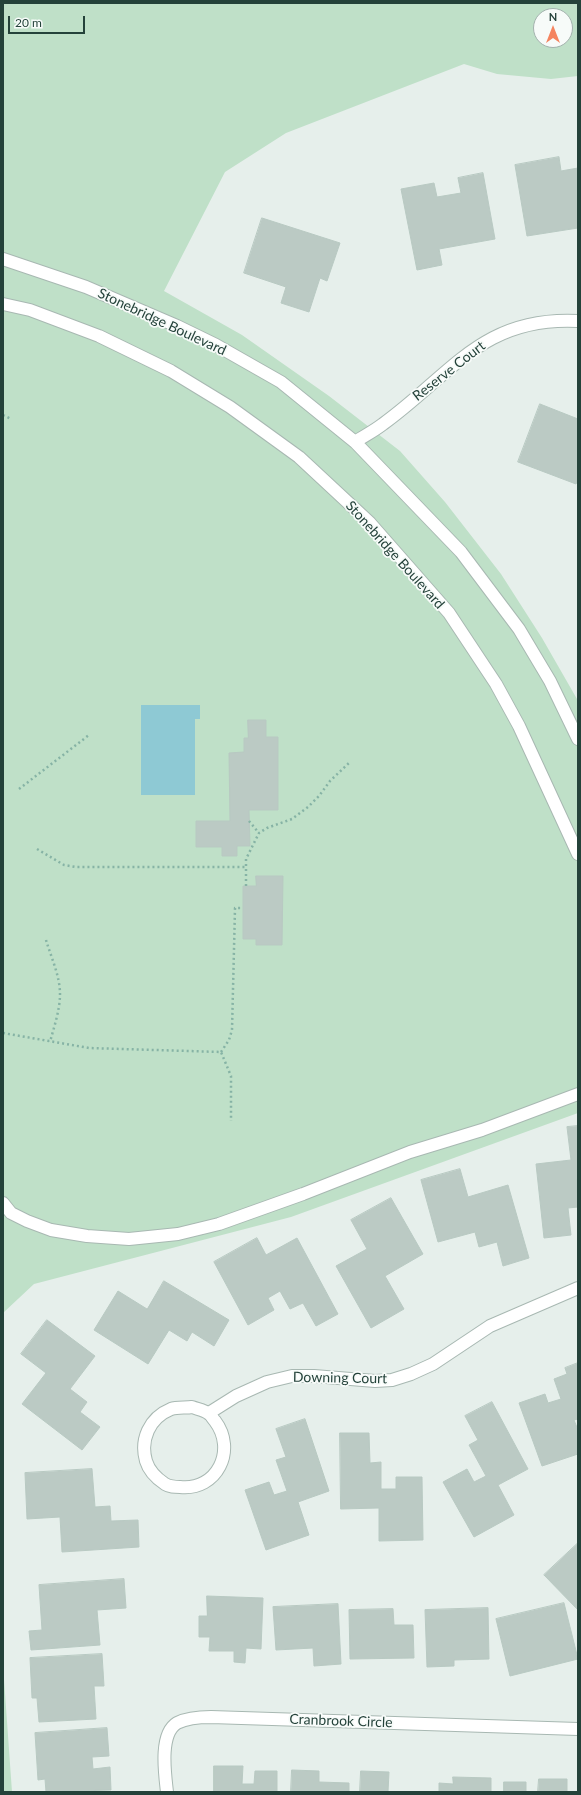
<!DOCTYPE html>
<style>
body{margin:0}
#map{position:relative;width:581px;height:1795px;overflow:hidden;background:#e6efeb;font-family:Lato,sans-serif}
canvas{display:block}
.frame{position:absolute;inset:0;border:4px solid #24423a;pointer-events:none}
.north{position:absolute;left:533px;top:8px;width:40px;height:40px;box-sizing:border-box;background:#f7fbf9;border:1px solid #a3b1ad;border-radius:50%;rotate:0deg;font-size:11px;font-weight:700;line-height:16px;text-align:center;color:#24423a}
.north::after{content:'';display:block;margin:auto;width:14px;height:18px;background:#f4845f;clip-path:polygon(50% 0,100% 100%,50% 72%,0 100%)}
.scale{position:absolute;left:8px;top:16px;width:77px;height:18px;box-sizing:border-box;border:2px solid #24423a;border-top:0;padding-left:5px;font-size:12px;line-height:14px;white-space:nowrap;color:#24423a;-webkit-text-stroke:3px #f7fbf9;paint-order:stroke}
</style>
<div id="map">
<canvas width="581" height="1795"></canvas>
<div class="frame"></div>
<div class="north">N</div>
<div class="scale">20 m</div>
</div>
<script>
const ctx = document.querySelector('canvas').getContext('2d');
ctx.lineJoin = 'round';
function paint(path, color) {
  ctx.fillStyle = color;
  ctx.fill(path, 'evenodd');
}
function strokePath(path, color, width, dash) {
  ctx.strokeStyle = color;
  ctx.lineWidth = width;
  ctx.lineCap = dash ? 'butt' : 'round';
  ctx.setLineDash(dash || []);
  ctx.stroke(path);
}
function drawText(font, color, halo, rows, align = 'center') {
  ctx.font = font + ' Lato,sans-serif';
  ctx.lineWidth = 3.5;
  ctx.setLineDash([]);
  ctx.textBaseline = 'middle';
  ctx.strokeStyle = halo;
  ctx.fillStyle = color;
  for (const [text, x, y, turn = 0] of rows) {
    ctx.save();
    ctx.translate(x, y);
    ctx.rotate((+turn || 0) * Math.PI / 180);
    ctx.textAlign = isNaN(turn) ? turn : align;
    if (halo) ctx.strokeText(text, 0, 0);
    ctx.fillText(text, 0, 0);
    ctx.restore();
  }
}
paint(new Path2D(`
 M 3,3 L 578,3 L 578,76 L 551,79 L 497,74 L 464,64 L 286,133 L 225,172 L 164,291 L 242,335 L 329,396 L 400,451 L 445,502 L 501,574 L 542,638 L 577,699 L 578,1113 L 291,1217 L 34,1284 L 3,1313 ZM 541,16 L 565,16 L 565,40 L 541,40 Z
 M 3,1665 L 12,1792 L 3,1792 Z`), '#bfe0c8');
paint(new Path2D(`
 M 141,705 L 200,705 L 200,719 L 195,719 L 195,795 L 141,795 Z`), '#8ec9d4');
const building = new Path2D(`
 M 559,157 L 561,171 L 578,168 L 578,228 L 527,236 L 515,165 Z
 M 483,173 L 495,239 L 439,249 L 442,265 L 417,270 L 401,189 L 434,183 L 437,197 L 461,193 L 458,178 Z
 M 262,218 L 340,243 L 327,281 L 320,278 L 309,312 L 281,303 L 286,287 L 244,273 Z
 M 540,404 L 578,419 L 578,479 L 576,484 L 518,462 Z
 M 248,720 L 266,720 L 266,737 L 278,737 L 278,810 L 249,810 L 250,846 L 237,846 L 237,856 L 222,856 L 222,847 L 196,847 L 196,821 L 230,821 L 229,753 L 244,752 L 244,738 L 248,738 Z
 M 256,876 L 283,876 L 282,945 L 256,945 L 256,939 L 243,939 L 243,886 L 256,886 Z
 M 578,1126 L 578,1178 L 577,1179 L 578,1207 L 568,1208 L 571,1235 L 544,1238 L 536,1164 L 571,1160 L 567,1127 Z
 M 460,1169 L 468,1197 L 508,1185 L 529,1258 L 503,1266 L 497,1242 L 479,1247 L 475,1232 L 438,1242 L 421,1180 Z
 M 391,1198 L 423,1254 L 385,1276 L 404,1309 L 371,1328 L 336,1266 L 367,1249 L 351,1220 Z
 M 257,1238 L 266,1255 L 297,1238 L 338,1314 L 316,1326 L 303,1303 L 290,1309 L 280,1291 L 268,1298 L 274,1310 L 248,1325 L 214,1262 Z
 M 164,1281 L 229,1320 L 214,1346 L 192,1332 L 187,1341 L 169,1330 L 148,1364 L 94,1330 L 118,1291 L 147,1309 Z
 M 47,1320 L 95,1356 L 70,1389 L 87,1402 L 80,1412 L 100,1427 L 82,1450 L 22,1404 L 46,1373 L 21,1354 Z
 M 578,1363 L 578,1419 L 574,1420 L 578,1430 L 578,1454 L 542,1466 L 519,1403 L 545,1394 L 548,1403 L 561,1399 L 554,1379 L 567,1374 L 565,1368 Z
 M 492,1402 L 528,1469 L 498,1485 L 514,1515 L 474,1537 L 443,1482 L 467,1469 L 474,1482 L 486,1476 L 469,1445 L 478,1440 L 465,1416 Z
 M 305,1419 L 329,1491 L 298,1502 L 309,1535 L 266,1550 L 245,1490 L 269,1482 L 274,1495 L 287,1491 L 276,1460 L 286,1457 L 276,1429 Z
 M 340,1433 L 369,1433 L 370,1463 L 381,1462 L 381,1489 L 396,1489 L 396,1477 L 422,1477 L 423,1540 L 379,1541 L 379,1508 L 341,1509 Z
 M 92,1469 L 95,1507 L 110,1506 L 111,1521 L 138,1520 L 139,1547 L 62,1552 L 60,1517 L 27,1519 L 25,1473 Z
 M 578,1543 L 578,1610 L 544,1575 Z
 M 124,1579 L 126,1608 L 97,1610 L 100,1645 L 31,1650 L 29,1631 L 42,1630 L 39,1585 Z
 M 207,1596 L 263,1598 L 261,1649 L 246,1648 L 245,1663 L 234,1662 L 234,1651 L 209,1651 L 210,1637 L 199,1637 L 199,1616 L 207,1616 Z
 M 564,1603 L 578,1659 L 510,1676 L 496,1619 Z
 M 338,1604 L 341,1664 L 314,1666 L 313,1648 L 276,1650 L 273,1607 Z
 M 488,1608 L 489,1659 L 454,1660 L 454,1666 L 427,1667 L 425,1610 Z
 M 393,1609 L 394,1625 L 413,1625 L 414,1658 L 350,1659 L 349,1610 Z
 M 102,1654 L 104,1686 L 94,1686 L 96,1719 L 39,1722 L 37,1698 L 32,1698 L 30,1658 Z
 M 107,1728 L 109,1756 L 92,1757 L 93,1769 L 110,1767 L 111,1790 L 46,1792 L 45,1779 L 38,1780 L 35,1733 Z
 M 214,1766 L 243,1766 L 242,1784 L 254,1784 L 255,1771 L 277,1771 L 277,1792 L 214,1792 Z
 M 292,1770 L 319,1771 L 319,1782 L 349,1783 L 349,1792 L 291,1792 Z
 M 361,1771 L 389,1772 L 388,1792 L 360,1792 Z
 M 453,1777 L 491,1778 L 491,1792 L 439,1792 L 439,1783 L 453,1784 Z
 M 539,1779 L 567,1779 L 567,1792 L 538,1792 Z
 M 504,1782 L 526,1782 L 526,1792 L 504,1792 Z`);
paint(building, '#bbcac4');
strokePath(building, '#b8c9c2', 1);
const service = new Path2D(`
 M 3,1203 L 11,1213 L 27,1221 L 51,1230 L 87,1236 L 129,1239 L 178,1234 L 219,1224 L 303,1194 L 410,1152 L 482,1130 L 578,1094`);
const minor = new Path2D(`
 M 3,259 L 86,287 L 177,326 L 216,345 L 281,382 L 355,442 L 461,552 L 519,629 L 550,681 L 578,739
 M 3,304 L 30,310 L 99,336 L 171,371 L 230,407 L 299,457 L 370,523 L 449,613 L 496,684 L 519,726 L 578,854
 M 355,442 C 364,436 374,431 383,424 C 451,375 482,316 578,321
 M 192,1407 C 197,1409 205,1410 209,1414 C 211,1415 213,1419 215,1421 C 237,1450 217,1491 180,1487 C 174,1487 170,1487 165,1484 C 156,1478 149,1471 146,1461 C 140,1440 149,1418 171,1409 C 177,1407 186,1408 192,1407 Z
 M 209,1413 L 236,1396 L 267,1382 L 292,1376 L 314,1376 L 375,1381 L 392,1380 L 411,1374 L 433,1364 L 490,1326 L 578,1288
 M 167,1792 C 165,1774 159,1734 177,1723 C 187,1718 200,1717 211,1717 L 578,1729`);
strokePath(service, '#a8b8b2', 14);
strokePath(minor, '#a8b8b2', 14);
strokePath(new Path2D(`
 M 3,415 L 11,419
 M 19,789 L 89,735
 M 249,821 L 259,833
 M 37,849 L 64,865 L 76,867 L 245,867
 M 246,886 L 246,859 L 259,833 L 267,828 L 292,819 L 308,807 L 319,796 L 330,781 L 350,762
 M 46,940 C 51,957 60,976 60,994 C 60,1010 54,1027 50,1042
 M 3,1033 L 89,1048 L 221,1052 L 231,1076 L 231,1121
 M 221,1052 L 229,1040 L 232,1030 L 235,908 L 243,908`), '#86b3a5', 2.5, [2, 3]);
strokePath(service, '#fff', 12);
strokePath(minor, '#fff', 12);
drawText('14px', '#24423a', '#f7fbf9', [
 ["Stonebridge Boulevard",162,322,25],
 ["Reserve Court",449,371,-38],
 ["Stonebridge Boulevard",395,555,48],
 ["Downing Court",340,1378,1],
 ["Cranbrook Circle",341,1721,2]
]);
</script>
